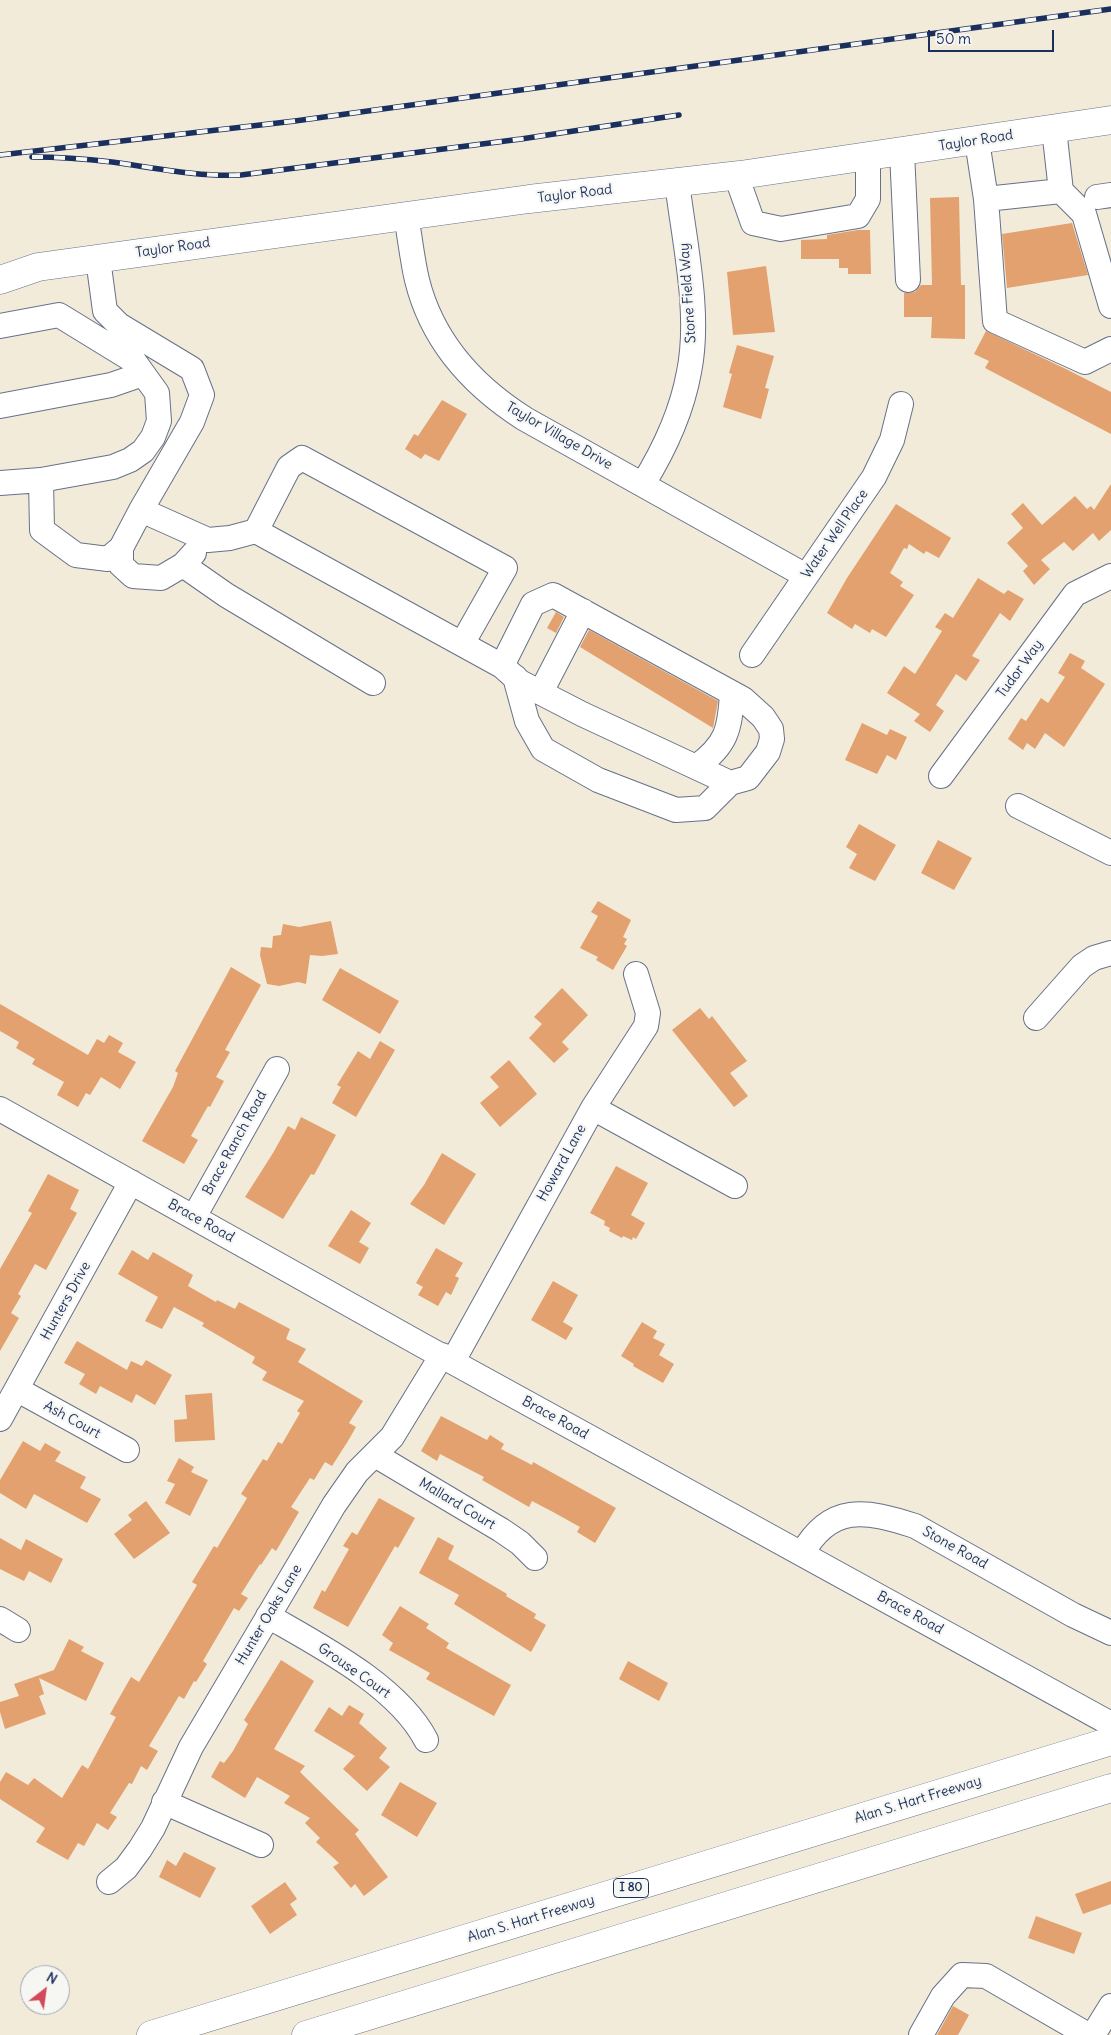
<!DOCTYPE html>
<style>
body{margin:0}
#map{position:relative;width:1111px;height:2035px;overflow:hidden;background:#f2ebd9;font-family:Delius,sans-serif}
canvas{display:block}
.north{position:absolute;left:20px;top:1965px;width:50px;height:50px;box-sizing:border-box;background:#f6f6f2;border:1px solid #9ea6b7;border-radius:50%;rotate:30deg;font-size:14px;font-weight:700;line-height:20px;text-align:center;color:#1b2f5e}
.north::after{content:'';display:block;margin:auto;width:18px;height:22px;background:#d1495b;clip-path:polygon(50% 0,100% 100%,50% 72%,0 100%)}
.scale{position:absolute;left:928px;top:30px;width:126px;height:22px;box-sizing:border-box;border:2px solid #1b2f5e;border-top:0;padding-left:6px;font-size:15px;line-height:18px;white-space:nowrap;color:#1b2f5e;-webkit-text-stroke:4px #f6f6f2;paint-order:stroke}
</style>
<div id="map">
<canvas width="1111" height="2035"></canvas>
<div class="north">N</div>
<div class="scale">50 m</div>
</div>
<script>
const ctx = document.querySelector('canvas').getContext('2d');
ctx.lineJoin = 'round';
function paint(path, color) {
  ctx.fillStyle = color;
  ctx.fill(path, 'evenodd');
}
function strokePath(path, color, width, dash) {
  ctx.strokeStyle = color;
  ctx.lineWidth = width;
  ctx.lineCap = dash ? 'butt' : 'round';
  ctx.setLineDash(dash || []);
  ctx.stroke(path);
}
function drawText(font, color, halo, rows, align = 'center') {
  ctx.font = font + ' Delius,sans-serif';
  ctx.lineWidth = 4.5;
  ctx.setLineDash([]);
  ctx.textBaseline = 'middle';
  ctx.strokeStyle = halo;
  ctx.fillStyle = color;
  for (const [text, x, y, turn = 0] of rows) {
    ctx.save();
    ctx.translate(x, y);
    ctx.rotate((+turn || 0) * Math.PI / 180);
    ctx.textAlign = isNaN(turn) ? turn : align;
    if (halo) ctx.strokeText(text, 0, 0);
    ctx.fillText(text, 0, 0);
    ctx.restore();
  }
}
paint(new Path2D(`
 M 959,197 L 961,285 L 965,285 L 965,339 L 931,338 L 932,317 L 904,317 L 904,293 L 915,292 L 921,285 L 932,285 L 930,198 Z
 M 1072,223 L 1088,275 L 1007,288 L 1002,234 Z
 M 858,230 L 870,230 L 871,274 L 848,274 L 848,268 L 839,268 L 839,259 L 801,259 L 801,240 L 827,239 L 827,235 Z
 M 766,266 L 775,332 L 733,335 L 727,272 Z
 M 986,331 L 1066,369 L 1111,392 L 1111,434 L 985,368 L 989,361 L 974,354 Z
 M 737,345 L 774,356 L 765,388 L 769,389 L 761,419 L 723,407 L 732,374 L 729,373 Z
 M 442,400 L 467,414 L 439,461 L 425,454 L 421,459 L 405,449 L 414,434 L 418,436 Z
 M 1111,484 L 1111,530 L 1099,541 L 1093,533 L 1073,551 L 1064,542 L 1041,560 L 1050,569 L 1034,585 L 1023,571 L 1028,566 L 1007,543 L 1023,528 L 1011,514 L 1023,503 L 1042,525 L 1075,496 L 1087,509 L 1091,506 L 1094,510 Z
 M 896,504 L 951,538 L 939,558 L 926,551 L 924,554 L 909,544 L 907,549 L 904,548 L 890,573 L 903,582 L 900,586 L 914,595 L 886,637 L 872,629 L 870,633 L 855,624 L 852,629 L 827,613 L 847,578 Z
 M 978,578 L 1004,594 L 1008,590 L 1024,599 L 1010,621 L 1000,613 L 972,656 L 980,660 L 966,681 L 956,674 L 936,705 L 944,711 L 930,732 L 914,721 L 920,714 L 887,693 L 904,666 L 915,674 L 942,631 L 935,627 L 945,613 L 953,618 Z
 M 556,612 L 564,617 L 556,633 L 547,628 Z
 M 589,630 L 718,701 L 713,728 L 580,647 Z
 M 1070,653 L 1085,661 L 1081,668 L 1105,684 L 1064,747 L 1045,733 L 1035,749 L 1027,743 L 1023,750 L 1008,739 L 1021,718 L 1026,721 L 1041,698 L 1048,703 L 1065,677 L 1058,673 Z
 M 862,723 L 887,735 L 890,729 L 907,737 L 896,760 L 887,755 L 877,774 L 845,760 Z
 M 859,824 L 896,845 L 875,881 L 849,868 L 857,854 L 846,847 Z
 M 938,840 L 972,858 L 954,890 L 921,873 Z
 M 598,901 L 631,920 L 623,937 L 627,939 L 624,944 L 627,946 L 613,970 L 596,960 L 598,957 L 580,948 L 598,916 L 591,912 Z
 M 331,921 L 338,954 L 322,956 L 310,955 L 306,984 L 298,982 L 279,986 L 267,984 L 260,955 L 261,947 L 272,948 L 273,936 L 281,935 L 283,924 L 299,927 Z
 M 231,967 L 261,985 L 225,1050 L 230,1052 L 216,1077 L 224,1081 L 210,1107 L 208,1106 L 191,1136 L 198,1140 L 184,1164 L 142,1141 L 173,1087 L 178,1073 L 175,1071 Z
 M 340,968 L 399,1001 L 380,1034 L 322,1000 Z
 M 562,988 L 588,1015 L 562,1042 L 569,1049 L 554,1063 L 529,1038 L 542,1024 L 534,1017 Z
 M 0,1004 L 88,1055 L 97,1039 L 104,1043 L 109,1035 L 123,1043 L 118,1052 L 136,1062 L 120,1089 L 101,1077 L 90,1095 L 86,1093 L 78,1107 L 57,1095 L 64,1082 L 32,1064 L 35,1059 L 16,1048 L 19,1042 L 0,1031 Z
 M 700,1008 L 709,1019 L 712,1016 L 747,1061 L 730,1073 L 748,1096 L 734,1107 L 672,1030 Z
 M 380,1041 L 395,1050 L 356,1117 L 332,1103 L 341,1087 L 337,1085 L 358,1051 L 370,1059 Z
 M 509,1060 L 537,1094 L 500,1127 L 480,1103 L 499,1087 L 490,1077 Z
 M 301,1117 L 336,1135 L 314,1175 L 311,1174 L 283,1219 L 245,1197 L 273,1153 L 288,1126 L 295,1130 Z
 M 442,1153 L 476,1174 L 444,1225 L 410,1204 L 424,1185 Z
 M 616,1166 L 648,1183 L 631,1215 L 645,1223 L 636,1239 L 633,1237 L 632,1240 L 623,1236 L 622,1238 L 609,1231 L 610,1228 L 604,1225 L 605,1221 L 590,1213 Z
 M 48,1174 L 79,1190 L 70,1209 L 77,1213 L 46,1270 L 35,1264 L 18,1294 L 21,1296 L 11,1313 L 19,1318 L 0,1351 L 0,1269 L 32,1213 L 28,1211 Z
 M 351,1210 L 371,1223 L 359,1242 L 369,1248 L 360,1264 L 328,1246 Z
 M 436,1248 L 463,1263 L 455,1276 L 459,1278 L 451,1295 L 446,1292 L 438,1306 L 418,1295 L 423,1287 L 416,1283 Z
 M 132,1250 L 148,1260 L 153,1252 L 193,1275 L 188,1286 L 216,1302 L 217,1300 L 235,1309 L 239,1302 L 290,1329 L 286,1339 L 306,1349 L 298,1362 L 363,1401 L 349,1423 L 356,1427 L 348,1441 L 332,1466 L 325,1462 L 314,1480 L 310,1478 L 291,1507 L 299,1512 L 276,1551 L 272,1548 L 261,1565 L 260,1564 L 241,1594 L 248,1598 L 239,1611 L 234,1608 L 203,1661 L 207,1664 L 196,1682 L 194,1681 L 184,1699 L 179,1696 L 149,1746 L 158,1751 L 147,1770 L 141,1766 L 132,1784 L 129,1783 L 110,1813 L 117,1817 L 108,1830 L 97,1823 L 84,1846 L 78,1843 L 68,1860 L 36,1842 L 45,1828 L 0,1799 L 0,1782 L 6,1772 L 28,1785 L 34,1778 L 62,1798 L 82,1765 L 88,1769 L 116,1717 L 110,1714 L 131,1677 L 139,1682 L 197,1585 L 192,1582 L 214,1546 L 217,1548 L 247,1498 L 241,1494 L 263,1459 L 267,1461 L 278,1442 L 282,1444 L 300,1413 L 297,1411 L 304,1401 L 262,1380 L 267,1372 L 252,1363 L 255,1357 L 202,1326 L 204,1323 L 174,1307 L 162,1329 L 145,1321 L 158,1297 L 118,1274 Z
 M 553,1281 L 578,1295 L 563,1322 L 573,1328 L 566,1340 L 531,1320 Z
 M 642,1322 L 657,1331 L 653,1338 L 665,1344 L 659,1355 L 674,1364 L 663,1383 L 633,1366 L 634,1364 L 621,1356 Z
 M 77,1341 L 127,1370 L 131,1361 L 142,1366 L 146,1360 L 172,1375 L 155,1405 L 136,1394 L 132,1403 L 100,1386 L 96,1394 L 79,1384 L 85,1374 L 64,1363 Z
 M 212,1393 L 215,1440 L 175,1442 L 174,1420 L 187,1419 L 185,1395 Z
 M 441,1416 L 487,1440 L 490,1435 L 504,1444 L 501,1449 L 532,1465 L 533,1462 L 616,1508 L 595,1543 L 577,1532 L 580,1527 L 553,1512 L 532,1501 L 529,1507 L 482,1480 L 484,1477 L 440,1454 L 437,1461 L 421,1451 Z
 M 23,1441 L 40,1451 L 45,1443 L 61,1452 L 55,1461 L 86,1477 L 80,1488 L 101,1499 L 87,1523 L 34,1494 L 26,1509 L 0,1493 L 0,1480 Z
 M 179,1458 L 194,1467 L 191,1472 L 208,1480 L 190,1516 L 165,1503 L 175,1484 L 167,1481 Z
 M 379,1498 L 415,1518 L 398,1548 L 395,1546 L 348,1627 L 313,1608 L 322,1590 L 325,1592 L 349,1549 L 343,1546 L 352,1532 L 357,1535 Z
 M 146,1501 L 170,1533 L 134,1559 L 114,1534 L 132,1520 L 128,1515 Z
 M 438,1537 L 454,1546 L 448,1559 L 507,1594 L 506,1596 L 536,1614 L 534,1618 L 546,1625 L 531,1652 L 454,1604 L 459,1595 L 419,1573 Z
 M 0,1538 L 21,1550 L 26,1539 L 63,1559 L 51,1583 L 29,1571 L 24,1581 L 0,1569 Z
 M 400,1606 L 429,1624 L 426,1628 L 449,1643 L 446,1648 L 511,1685 L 494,1716 L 426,1679 L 430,1673 L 389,1650 L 393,1643 L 382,1635 Z
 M 69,1639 L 84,1647 L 81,1651 L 104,1663 L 86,1701 L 39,1678 L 44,1694 L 39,1696 L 46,1714 L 5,1729 L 0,1712 L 0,1702 L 19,1696 L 14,1684 L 54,1670 Z
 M 281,1660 L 314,1681 L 274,1749 L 305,1766 L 300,1772 L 359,1830 L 355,1834 L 388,1877 L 364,1896 L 355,1884 L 351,1888 L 333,1867 L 339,1863 L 316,1842 L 320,1838 L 305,1823 L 310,1818 L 284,1803 L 290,1796 L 257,1777 L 245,1798 L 211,1777 L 220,1761 L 224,1763 L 233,1751 L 248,1724 L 244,1720 Z
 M 628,1661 L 668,1683 L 659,1701 L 619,1679 Z
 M 349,1705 L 364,1714 L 359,1723 L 387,1748 L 379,1758 L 390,1767 L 367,1791 L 343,1769 L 355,1756 L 314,1731 L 329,1707 L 342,1716 Z
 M 400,1782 L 437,1803 L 417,1837 L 381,1815 Z
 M 184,1852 L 216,1868 L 200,1898 L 159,1877 L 167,1860 L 176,1866 Z
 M 1111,1881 L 1111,1904 L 1083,1914 L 1075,1894 Z
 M 285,1882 L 297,1899 L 290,1904 L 297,1915 L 270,1934 L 251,1906 Z
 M 1036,1916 L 1082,1933 L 1074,1954 L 1028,1938 Z
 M 953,2006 L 969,2015 L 958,2035 L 937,2035 Z`), '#e2a16e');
const minor = new Path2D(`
 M 977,141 L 986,199 L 1061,191 L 1054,129
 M 902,152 L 908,280
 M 736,175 L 753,223 L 781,229 L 858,216 L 868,199 L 868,157
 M 1061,191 L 1084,214 L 1111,306
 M 1097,197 L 1111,195
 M 986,199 L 995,321 L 1085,362 L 1111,349
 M 406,216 C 410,237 412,259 417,280 C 432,341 473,386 525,419 L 806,576
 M 98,259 L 105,311 L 119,325 L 192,369 L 202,395 L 192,422 L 141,510 L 208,540 L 230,538 L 256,531 L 502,666
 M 0,326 L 59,315 L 134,361 L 157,393 L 159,421 L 153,437 L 143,451 L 130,460 L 113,467 L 41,480 L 42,530 L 76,555 L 108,559 L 121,548
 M 0,406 L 111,385 L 143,374
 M 0,483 L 41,480
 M 643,484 C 664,450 682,411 689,372 C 701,313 684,241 677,182
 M 141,510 L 121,548 L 121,565 L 133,576 L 161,578 L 183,565 L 194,553
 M 256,531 L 289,467 L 302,458 L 505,568 L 462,644
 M 183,565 L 226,595 L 373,683
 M 752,655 L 874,477 L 892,440 L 901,404
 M 515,677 L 527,721 L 543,749 L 598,780 L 676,810 L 705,808 L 730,783 L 748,778 L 768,752 L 772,739 L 771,729 L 763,717 L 743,699 L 553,595 L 533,604 L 502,666 L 520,682 L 582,714 L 730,783
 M 541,692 L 583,611
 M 696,767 C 727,745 730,729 732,693
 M 941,776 L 1075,594 L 1111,576
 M 1018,806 L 1111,853
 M 1036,1018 L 1082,966 L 1094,958 L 1111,953
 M 593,1108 L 646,1026 L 648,1013 L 636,974
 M 0,1109 L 420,1344 L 1111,1724
 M 194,1217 L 277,1069
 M 453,1361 L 593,1108 L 735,1186
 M 18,1390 L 127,1450
 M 0,1419 L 131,1182
 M 375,1455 L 501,1530 L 520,1543 L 535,1558
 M 802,1554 C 830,1503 866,1510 915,1526 L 1073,1615 L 1111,1633
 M 268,1616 C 320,1646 398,1686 426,1740
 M 0,1619 L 18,1630
 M 164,1802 L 261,1845
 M 109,1882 L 126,1868 L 140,1849 L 153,1828 L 191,1747 L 334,1505 L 357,1472 L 392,1437 L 442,1355
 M 921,2035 L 943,1996 L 962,1975 L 986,1976 L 1088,2035
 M 1093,2035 L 1111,2006`);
const major = new Path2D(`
 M 0,280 L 38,267 L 529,199 L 740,175 L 1111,120`);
const highway = new Path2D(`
 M 151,2035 L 1111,1741
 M 306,2035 L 1111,1788`);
strokePath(minor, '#667189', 26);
strokePath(major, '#667189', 29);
strokePath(highway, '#667189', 29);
strokePath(minor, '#fff', 24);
strokePath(major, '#fff', 28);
strokePath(highway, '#fff', 28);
const rail = new Path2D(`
 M 0,155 L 295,121 L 1111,9
 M 32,157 C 59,157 86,159 112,162 C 156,168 198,177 241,175 L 521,139 L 679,115`);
strokePath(rail, '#1b2f5e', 5.5);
strokePath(rail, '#f6f6f2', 4, [11]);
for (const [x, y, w] of [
 [631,1888,35]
]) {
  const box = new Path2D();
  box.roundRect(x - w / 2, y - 9.5, w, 19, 4);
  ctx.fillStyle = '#f6f6f2';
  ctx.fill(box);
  strokePath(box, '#1b2f5e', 1);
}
drawText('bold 12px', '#1b2f5e', null, [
 ["I 80",631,1888]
]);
drawText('14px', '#1b2f5e', '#f6f6f2', [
 ["Taylor Road",976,141,-9],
 ["Taylor Road",575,194,-7],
 ["Taylor Road",173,248,-8],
 ["Stone Field Way",688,293,-94],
 ["Taylor Village Drive",559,436,30],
 ["Water Well Place",835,534,-55],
 ["Tudor Way",1020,669,-54],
 ["Brace Ranch Road",235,1143,-61],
 ["Howard Lane",562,1163,-61],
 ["Brace Road",201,1221,29],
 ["Hunters Drive",66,1301,-61],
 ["Brace Road",555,1418,29],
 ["Ash Court",72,1420,29],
 ["Mallard Court",457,1504,31],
 ["Stone Road",955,1548,29],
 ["Brace Road",910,1613,29],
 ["Hunter Oaks Lane",269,1615,-59],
 ["Grouse Court",354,1671,35],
 ["Alan S. Hart Freeway",918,1800,-17],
 ["Alan S. Hart Freeway",531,1919,-17]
]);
</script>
